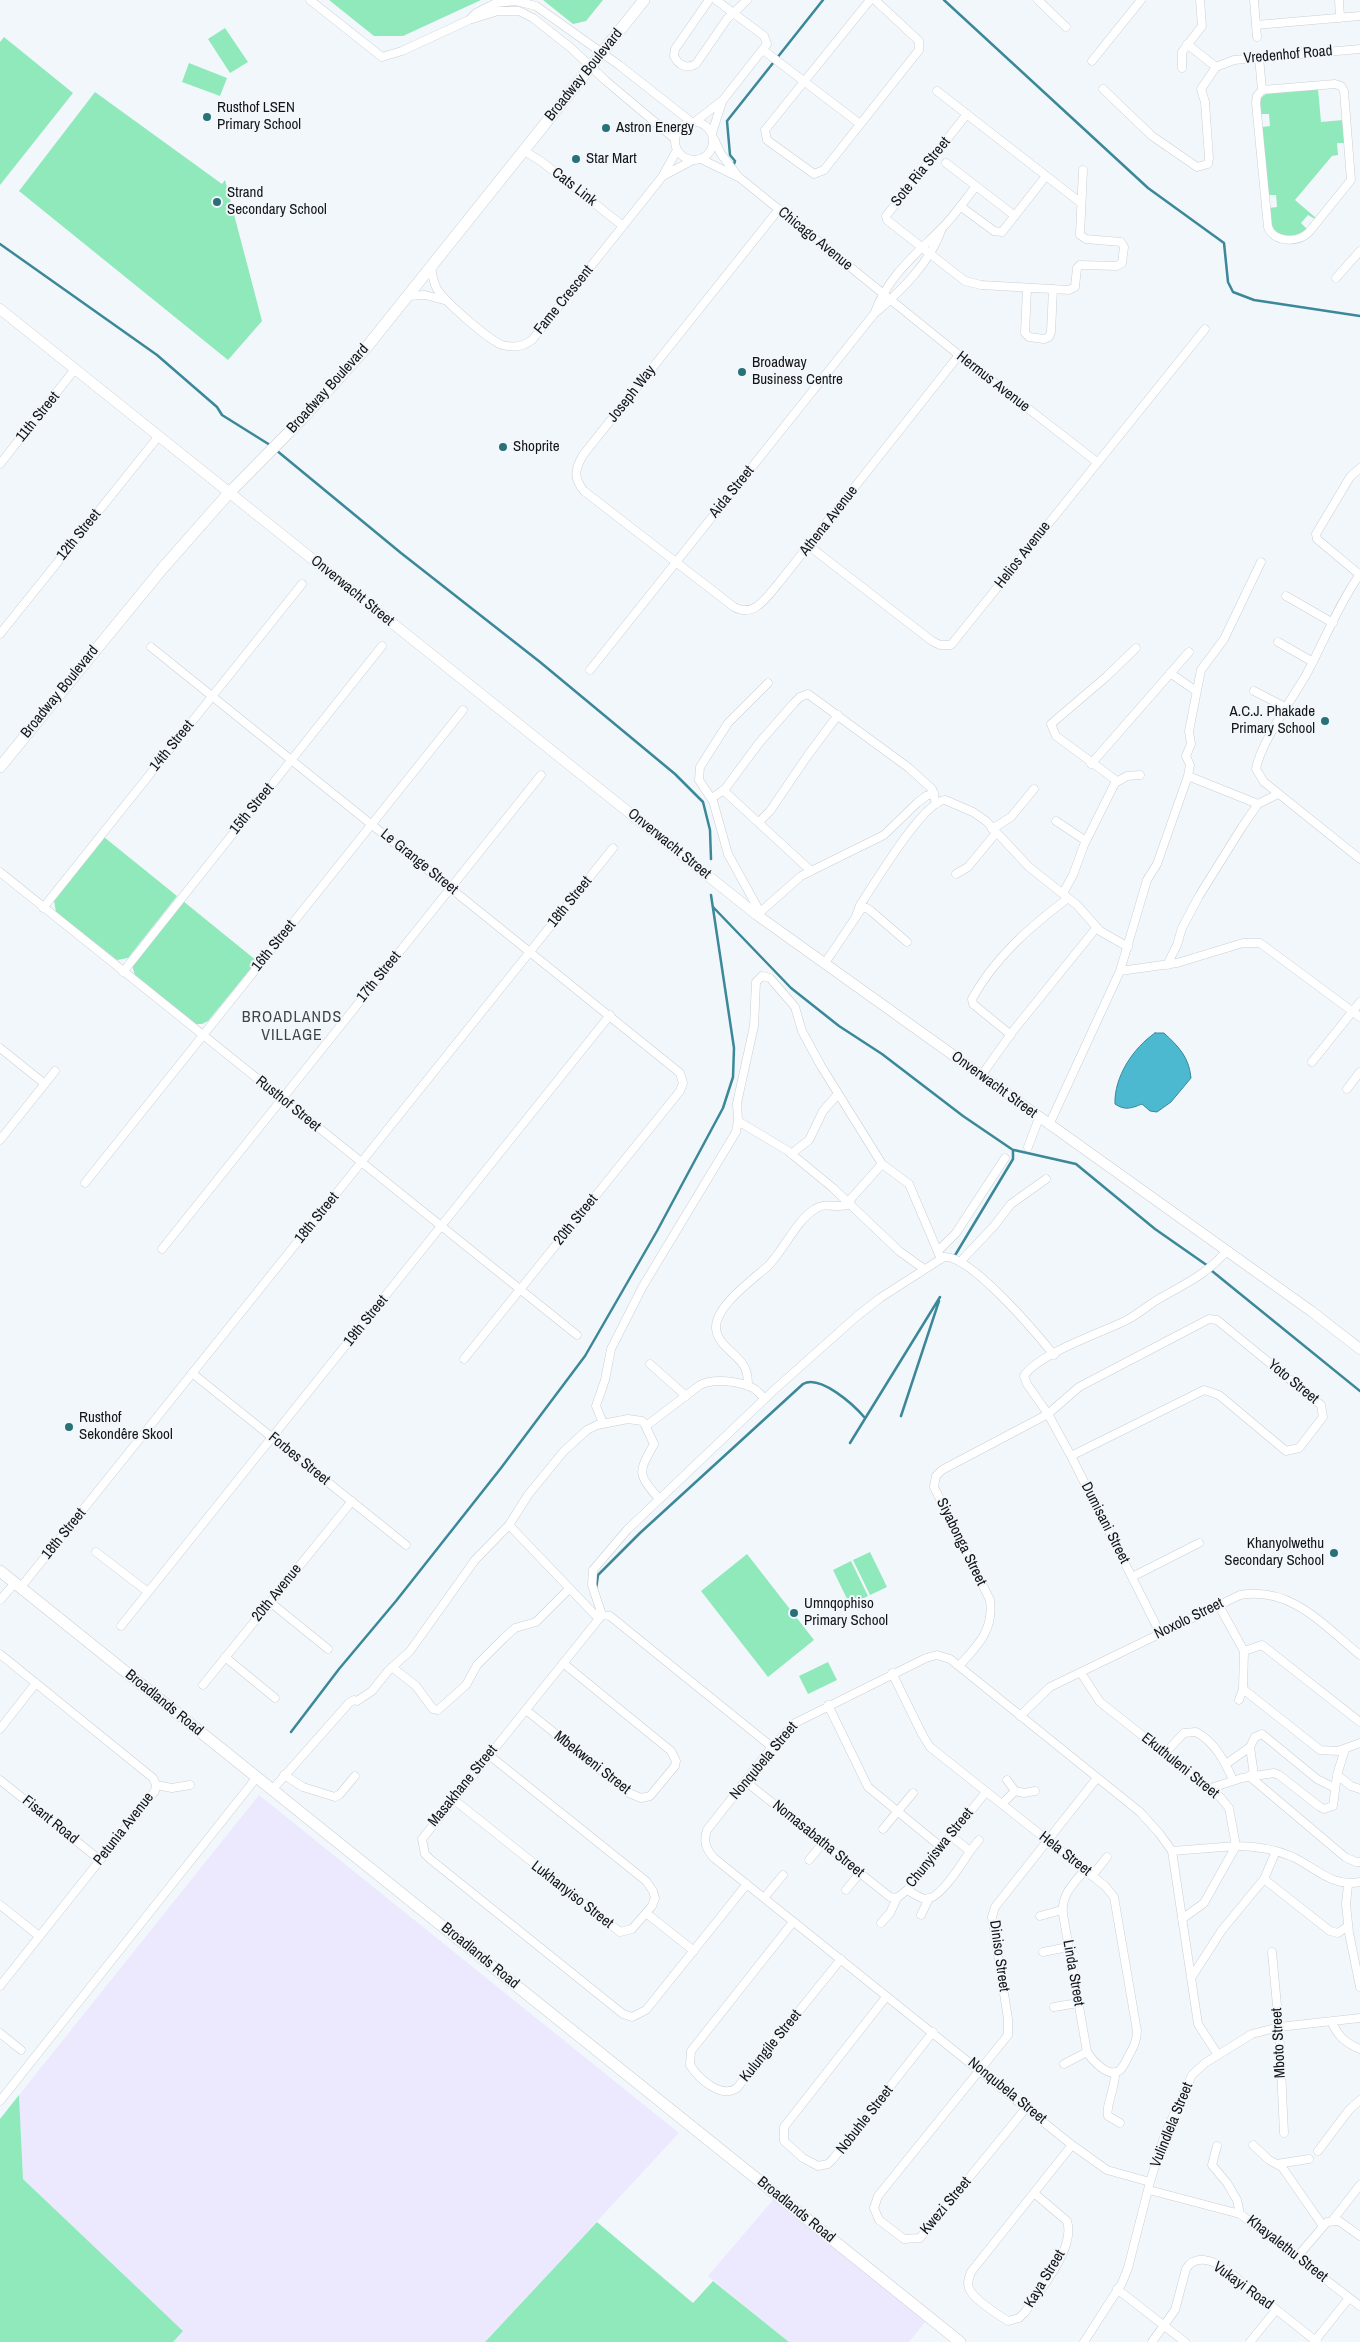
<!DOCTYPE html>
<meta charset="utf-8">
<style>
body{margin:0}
canvas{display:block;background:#f2f7fc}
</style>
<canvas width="1360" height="2342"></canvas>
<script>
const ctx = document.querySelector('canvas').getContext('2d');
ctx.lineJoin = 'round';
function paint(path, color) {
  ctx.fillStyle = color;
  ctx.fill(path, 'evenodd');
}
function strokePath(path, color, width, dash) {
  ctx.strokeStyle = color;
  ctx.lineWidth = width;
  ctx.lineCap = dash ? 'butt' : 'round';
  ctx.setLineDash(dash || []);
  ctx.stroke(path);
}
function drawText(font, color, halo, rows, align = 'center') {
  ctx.font = font + ' "Archivo Narrow",sans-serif';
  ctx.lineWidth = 4;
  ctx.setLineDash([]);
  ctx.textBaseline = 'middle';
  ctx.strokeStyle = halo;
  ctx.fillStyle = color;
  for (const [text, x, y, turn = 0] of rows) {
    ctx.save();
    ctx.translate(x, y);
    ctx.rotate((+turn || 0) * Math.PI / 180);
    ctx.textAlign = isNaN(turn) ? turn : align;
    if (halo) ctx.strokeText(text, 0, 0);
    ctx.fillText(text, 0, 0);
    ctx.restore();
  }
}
paint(new Path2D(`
 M 259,1795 L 679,2133 L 485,2342 L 173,2342 L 183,2331 L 23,2179 L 19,2095 Z
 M 778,2194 L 930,2316 L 909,2342 L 789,2342 L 708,2276 Z`), '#ece9ff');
paint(new Path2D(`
 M 329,0 L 481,0 L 403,36 L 374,36 Z
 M 543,0 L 603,0 L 586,21 L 573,24 Z
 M 225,28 L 248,62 L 230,73 L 208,39 Z
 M 4,37 L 73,93 L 0,185 L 0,42 Z
 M 189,63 L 227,78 L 220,96 L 182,82 Z
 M 1318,89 L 1321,122 L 1343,120 L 1345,143 L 1337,143 L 1338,155 L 1332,156 L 1295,200 L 1316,218 L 1315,219 L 1308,215 L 1301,223 L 1307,229 C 1299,237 1278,241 1272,228 C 1269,222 1270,214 1269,208 L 1277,207 L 1276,195 L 1268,195 L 1262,127 L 1270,126 L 1269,114 L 1261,114 L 1260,99 L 1267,93 Z
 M 95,92 L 222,184 L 225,180 L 262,321 L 228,360 L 19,191 Z
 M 104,837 L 177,896 L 128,958 L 117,960 L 56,912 L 54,901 Z
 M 183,901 L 257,961 L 208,1021 L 202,1024 L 196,1024 L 135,975 L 132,966 Z
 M 870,1552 L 887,1587 L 870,1595 L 853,1560 Z
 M 747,1554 L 814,1640 L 768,1677 L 701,1591 Z
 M 851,1561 L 868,1596 L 850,1605 L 833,1570 Z
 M 828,1662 L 837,1680 L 808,1694 L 799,1676 Z
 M 19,2095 L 23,2179 L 183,2331 L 173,2342 L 0,2342 L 0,2119 Z
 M 597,2222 L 693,2303 L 713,2281 L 789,2342 L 485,2342 Z`), '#90e9bb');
const water = new Path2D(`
 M 1155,1033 L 1164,1033 C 1179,1047 1189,1057 1191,1078 L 1171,1102 L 1157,1112 L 1150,1111 L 1142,1104 C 1132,1108 1125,1111 1115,1104 C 1114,1077 1133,1048 1155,1033 Z`);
paint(water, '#4cb9d0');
strokePath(water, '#3b8898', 1);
strokePath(new Path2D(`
 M 944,0 L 1148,188 L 1224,243 L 1228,282 L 1233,292 L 1254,300 L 1360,316
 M 734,164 L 735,161 L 730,155 L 727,121 L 823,0
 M 0,244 L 157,355 L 217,407 L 222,415 L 270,445
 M 276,450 L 401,553 L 540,662 L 675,774 L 703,802 L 710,830 L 711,859
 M 713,907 L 791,988 L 839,1026 L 882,1054 L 963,1116 L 1013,1150 L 1013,1159 L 954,1257
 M 1014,1150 L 1076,1164 L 1155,1229 L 1208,1266
 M 1212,1271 L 1360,1391
 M 901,1416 L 939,1301
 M 850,1443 L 940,1297
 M 596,1589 L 598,1575 L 640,1533 L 803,1384 C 820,1374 854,1405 865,1418
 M 291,1732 L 339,1669 L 396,1601 L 501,1468 L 585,1356 L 657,1231 L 723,1108 L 733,1077 L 734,1048 L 711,895`), '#3b8898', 2.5);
const minor = new Path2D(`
 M 310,0 L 382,57 L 402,51 L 469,20 L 498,11 L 519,11 L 533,18 L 571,48 L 606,81 L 675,139
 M 709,0 L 675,49 L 674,56 C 679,66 687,69 696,64 L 727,19 L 747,0
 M 870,0 L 765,130 L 767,140 L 814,174 L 824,170 L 919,50 L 919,41 L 875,0
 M 1038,0 L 1066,27
 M 1254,0 L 1257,37
 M 1339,0 L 1340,18
 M 469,20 L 476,13 L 496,3 L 516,1 L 536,6 L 619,65 L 690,121
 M 1256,25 L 1360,16
 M 1187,44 L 1216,67
 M 763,50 L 860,124
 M 1259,57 L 1262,90 L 1257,96 L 1256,103 L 1268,227 C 1274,243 1298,243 1309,232 L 1351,180 L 1344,91 L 1341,86 L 1335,84 L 1262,90
 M 1092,61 L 1141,0
 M 1216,67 L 1234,60 L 1360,49
 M 1182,68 L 1182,52 L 1202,26 L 1200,0
 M 1103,89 L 1152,136 L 1197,167 L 1208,164 L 1209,158 L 1205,102 L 1201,89 L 1216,67
 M 937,91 L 1081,203
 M 967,114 L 886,216 L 887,220 L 965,281 L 981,285 L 1069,290 L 1075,287 L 1077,268 L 1080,265 L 1117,266 L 1122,263 L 1124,247 L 1121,242 L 1086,239 L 1080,235 L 1083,170
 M 696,121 L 723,100 L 767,44 L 764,36 L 716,0
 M675 141a19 19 0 1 1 38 0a19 19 0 1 1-38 0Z
 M 712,133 L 722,102
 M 714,139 L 721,154 L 737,175
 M 523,150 L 542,162 L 623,226
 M 701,159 L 740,178 L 959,355 L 1097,462
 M 946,163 L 1015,216
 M 663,176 L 693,160
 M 960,206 L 994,231 L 1002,232 L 1046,176
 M 779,209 L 583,455 C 575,469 573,478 584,491 L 734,607 C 754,618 766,598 778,584 L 959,355
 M 431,266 C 432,274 433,282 437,289 C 444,301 489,340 502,345 C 513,348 523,347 532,340 L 662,177 L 677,150
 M 1336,278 L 1360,251
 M 1027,288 L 1025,333 L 1029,337 L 1044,339 L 1049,337 L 1051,332 L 1053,289
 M 407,296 L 425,295 L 444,300
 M 875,312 C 889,275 915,255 942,228 C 954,216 965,200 976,186
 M 0,464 L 75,369
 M 809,546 L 932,641 L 940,645 L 951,645 L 1205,329
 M 1360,574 C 1338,605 1324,642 1306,675 C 1292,699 1260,744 1256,769 L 1264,782 L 1360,859
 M 1360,575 L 1317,539 L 1316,534 L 1350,477 L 1360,468
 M 1286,596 L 1333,623
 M 0,634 L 158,437
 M 1278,642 L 1313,662
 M 151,647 L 680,1073 L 683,1083 L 680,1091 L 464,1359
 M 590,670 L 874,314 C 901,291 931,262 942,228
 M 1170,673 L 1196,691
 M 1254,691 L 1287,708
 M 1091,764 L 1189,652
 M 1188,776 L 1258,804
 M 1117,781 L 1056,736 L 1051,724 L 1106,677 L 1136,648
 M 723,790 L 811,871
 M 712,798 L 725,789 L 759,743 L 794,703 L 800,697 L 808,694 L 909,768 L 932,789 L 936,804
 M 1056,821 L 1086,841
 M 759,822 L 770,811 L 808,755 L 838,715
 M 992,829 L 1011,817 L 1034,789
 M 0,872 L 577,1335
 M 956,874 L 968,867 L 996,833
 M 1063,893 L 1073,875 L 1084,845 L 1115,783 L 1127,776 L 1140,775
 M 43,908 L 302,584
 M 760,912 L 728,854 L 713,801 L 699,780 L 700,767 L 728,723 L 768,683
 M 757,915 L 801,876 L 884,835 L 917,803 L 926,796 L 934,793
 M 856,916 L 860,905 C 874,885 923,801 945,800 L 973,812 L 986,821 L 1029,867 L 1077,905 L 1100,931 L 1128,947
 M 825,963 L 862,908 L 867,908 L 871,911 L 907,942
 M 1167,965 L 1177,945 L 1182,928 L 1199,896 L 1242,827 L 1258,804 L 1278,794
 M 1120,971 L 1177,963 L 1243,943 L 1260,943 L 1360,1017
 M 123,972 L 382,646
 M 1011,1035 L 973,1004 L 972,999 C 995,957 1031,926 1068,898
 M 0,1048 L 45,1084
 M 1312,1062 L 1360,1002
 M 981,1076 L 1013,1031 L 1097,927
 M 1347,1089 L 1360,1072
 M 738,1121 L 788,1151 L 833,1188 L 899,1251 L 924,1269
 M 1049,1125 L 1120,971 L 1147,880 L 1157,864 L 1188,776 L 1190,765 L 1186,756 L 1191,744 L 1189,731 L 1201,670 L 1224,639 L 1261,562
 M 0,1140 L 55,1071
 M 1028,1147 L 1039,1118
 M 791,1154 L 809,1140 L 823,1111 L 837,1095
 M 85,1183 L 463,710
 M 848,1202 L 882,1164
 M 162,1249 L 541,775
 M 938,1251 L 956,1233 L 1005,1158
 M 960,1262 L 994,1226 L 1011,1204 L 1046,1179
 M 650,1364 L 686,1396
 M 192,1373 L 406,1545
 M 748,1386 C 748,1380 748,1374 745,1368 C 739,1354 717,1346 716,1328 C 715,1306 754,1279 769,1265 C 784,1249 797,1220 815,1209 C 827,1201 836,1210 851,1204
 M 603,1423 L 596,1406 L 605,1380 L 611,1349 L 643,1286 L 736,1132 L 738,1121 L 737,1103 L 754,1026 L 756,982 L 762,976 L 770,978 L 795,1007 L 802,1031 L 821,1066 L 882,1164 L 909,1184 L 941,1259
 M 644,1423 L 654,1444 C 638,1473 637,1473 659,1499
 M 509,1525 L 598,1618
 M 96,1552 L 148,1592
 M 1132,1577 L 1199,1543
 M 21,1587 L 613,848
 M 0,1600 L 15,1583
 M 270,1602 L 328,1649
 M 1218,1604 L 1244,1651
 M 602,1615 L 592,1585 L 593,1570 L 627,1530 L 773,1391 L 856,1317 L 880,1298 L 944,1257 C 970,1254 1037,1334 1054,1355
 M 121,1626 L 610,1015
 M 1160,1633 L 1071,1456 L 1048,1414 L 1027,1384 L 1024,1376 C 1038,1354 1100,1333 1125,1321 C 1139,1314 1150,1303 1164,1296 C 1192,1280 1203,1276 1226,1252
 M 0,1654 L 153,1778 L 156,1785 L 155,1791 L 0,1986
 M 225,1657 L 275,1698
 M 959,1666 C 978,1645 994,1630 990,1600 L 934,1487 L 936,1476 L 942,1470 L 1048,1414 L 1079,1387 L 1209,1319 L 1217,1320 L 1321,1405 L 1323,1417 L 1299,1448 L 1286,1451 L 1219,1395 L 1204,1390 L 1071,1456
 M 392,1667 L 416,1686 L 433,1709 L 438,1710 L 466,1685 L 477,1665 L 504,1638 L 515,1628 L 536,1622 L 568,1590
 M 892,1673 L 922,1734 L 930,1747 L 1105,1886 L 1114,1897 L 1137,2031 C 1137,2041 1133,2048 1128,2057 C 1126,2061 1123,2068 1119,2071 C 1108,2078 1092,2060 1087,2052 L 1063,1914 C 1061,1895 1073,1884 1085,1870
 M 1081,1673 L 1100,1702 L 1220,1797 L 1229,1808 L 1236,1846 L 1172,1851
 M 203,1685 L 352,1501
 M 1243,1689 L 1320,1750 L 1338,1751 L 1360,1743
 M 1239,1700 L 1243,1689 L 1244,1651 L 1262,1645 L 1360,1722
 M 828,1705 L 868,1787 L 941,1847
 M 526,1710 L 629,1793 L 641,1798 L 650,1796 L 675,1766 L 676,1761 L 671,1751 L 563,1663
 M 1020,1716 L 1050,1687 L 1240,1595 C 1291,1586 1323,1625 1360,1655
 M 0,1729 L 36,1683
 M 1165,1753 L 1184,1733 L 1196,1732 C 1215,1742 1225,1762 1233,1780
 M 1226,1764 L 1250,1747
 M 284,1775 L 303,1787 L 335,1797 L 340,1794 L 355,1776
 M 1254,1775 L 1250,1747 L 1255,1737 L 1262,1734 L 1317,1779 L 1335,1788
 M 1337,1775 L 1351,1786 L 1360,1789
 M 1249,1776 L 1345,1857 L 1356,1862 L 1360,1862
 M 0,1780 L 100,1860
 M 1007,1780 L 1015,1791
 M 745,1781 L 890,1897 L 897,1898 L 907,1890 L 986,1792
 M 156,1785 L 172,1788 L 190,1785
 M 1208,1789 L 1242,1778 L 1274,1773 L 1279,1775 L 1320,1807 L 1324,1809 L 1333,1806 L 1337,1775 L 1345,1749
 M 272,1790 L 349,1703 L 354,1700 L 357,1701 L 372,1691 L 388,1671 L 410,1651 L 475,1560 L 509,1525 L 528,1495 L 564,1451 L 587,1430 L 597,1425 L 628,1419 L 642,1421 L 646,1426 L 700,1385 C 714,1378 739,1381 753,1388 C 757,1390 761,1395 765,1399
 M 453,1799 L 620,1932 L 632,1929 L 652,1906 L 655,1898 L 653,1891 L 646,1881 L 489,1755
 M 1002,1804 L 1015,1791 L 1024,1793 L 1035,1791
 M 883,1829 L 913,1793
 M 970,1851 L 979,1840
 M 809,1860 L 823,1843
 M 1092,1876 L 1107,1857
 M 1264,1879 L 1330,1931 L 1338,1933 L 1348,1926
 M 747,1884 L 646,2010 L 632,2017 L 623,2014 L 430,1859 L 425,1854 L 422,1839 L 602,1615 L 610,1616 L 772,1747
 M 1348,1885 L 1346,1904 L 1349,1933 L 1360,1987
 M 846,1890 L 860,1873
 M 907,1890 C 912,1892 919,1898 925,1899 C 939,1901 963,1862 970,1851 L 951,1836
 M 764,1898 L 783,1875
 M 0,1905 L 39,1936
 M 646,1913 L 694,1951
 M 921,1915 L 929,1898
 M 1040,1916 L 1062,1910
 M 1182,1919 L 1204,1903 L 1236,1846 C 1255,1846 1275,1849 1293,1857 C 1316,1868 1333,1888 1360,1882
 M 793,1922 L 691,2051 L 690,2065 C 699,2079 721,2099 737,2088 L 841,1959
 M 881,1923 L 890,1913 L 897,1898
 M 1043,1952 L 1068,1947
 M 1272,1952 L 1279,2027 L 1284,2133
 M 1191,1978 L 1222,1930 L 1264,1879 L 1276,1851
 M 886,1997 L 784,2127 L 784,2141 L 803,2158 L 818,2166 L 828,2164 L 833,2159 L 933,2032
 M 1054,2007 L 1078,2003
 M 1331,2021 C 1338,2036 1345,2043 1360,2049
 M 0,2033 L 21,2050
 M 1064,2064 L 1087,2052
 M 1115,2072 C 1116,2087 1105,2107 1108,2116 L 1120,2123
 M 0,2101 L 257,1777
 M 1026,2108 L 920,2238 L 904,2239 L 879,2220 L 874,2208 L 878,2196 L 1008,2035 L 1008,2019 L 992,1917 L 995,1907 L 1097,1778
 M 1253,2145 L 1269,2160 L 1282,2167 L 1323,2226
 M 1217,2146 L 1212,2165 L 1227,2183 L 1237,2200 L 1240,2214
 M 1318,2151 L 1349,2110 L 1360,2100
 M 1277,2164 L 1309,2159
 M 1150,2182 L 1107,2170 L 1072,2145 L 714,1858 C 706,1849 703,1842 707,1830 L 772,1747 L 795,1723 L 926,1658 L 937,1655 L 950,1659 L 1140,1812 L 1159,1833 L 1172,1851 L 1198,2024 L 1218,2055
 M 1149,2190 L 1240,2214 L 1360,2306
 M 1034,2193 L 1067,2221 C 1076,2248 1040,2290 1025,2312 L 1019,2318 L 1008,2321 C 998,2315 972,2298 969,2288 C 967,2282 969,2277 971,2272 L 1072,2145
 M 1332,2221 L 1360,2185
 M 1297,2257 L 1327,2222 L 1339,2221 L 1360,2236
 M 1117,2289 L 1185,2342
 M 1084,2342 L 1122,2283 L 1128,2268 L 1150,2182 L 1165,2134 L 1192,2075 L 1205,2063 L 1252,2034 L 1279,2027 L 1360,2018
 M 1152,2342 L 1175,2310 L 1186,2269 C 1195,2254 1212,2260 1224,2268 L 1317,2342
 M 1250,2342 L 1276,2310
 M 1314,2342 L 1349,2298`);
const tertiary = new Path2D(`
 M 0,309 L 757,915 L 1311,1311 L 1360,1349`);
const secondary = new Path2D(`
 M 0,767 L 162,569 L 229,493 L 302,419 L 366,348 L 644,0
 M 0,1571 L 960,2342`);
strokePath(minor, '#cacfd4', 9);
strokePath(tertiary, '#cacfd4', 11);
strokePath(secondary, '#cacfd4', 12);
strokePath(minor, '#fff', 8);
strokePath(tertiary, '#fff', 10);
strokePath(secondary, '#fff', 11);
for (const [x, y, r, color] of [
 [207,117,5,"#277177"],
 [606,128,5,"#277177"],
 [576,159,5,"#277177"],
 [217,202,5,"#277177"],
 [742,372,5,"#277177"],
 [503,447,5,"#277177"],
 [1325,721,5,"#277177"],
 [69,1427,5,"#277177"],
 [1334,1553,5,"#277177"],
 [794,1613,5,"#277177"]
]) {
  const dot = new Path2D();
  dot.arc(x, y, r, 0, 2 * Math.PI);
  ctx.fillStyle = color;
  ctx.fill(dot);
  strokePath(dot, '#f2f7fc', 2);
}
drawText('15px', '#141517', '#f2f7fc', [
 ["Vredenhof Road",1288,55,-5],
 ["Broadway Boulevard",584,75,-51],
 ["Sote Ria Street",921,172,-51],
 ["Cats Link",574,187,38],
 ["Chicago Avenue",815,239,39],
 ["Fame Crescent",564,300,-51],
 ["Hermus Avenue",993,382,38],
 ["Broadway Boulevard",328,389,-48],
 ["Joseph Way",632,394,-52],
 ["11th Street",38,417,-51],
 ["Aida Street",732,492,-51],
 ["Athena Avenue",829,521,-52],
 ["12th Street",79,535,-51],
 ["Helios Avenue",1023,555,-52],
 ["Onverwacht Street",352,591,39],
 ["Broadway Boulevard",60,692,-51],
 ["14th Street",172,746,-51],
 ["15th Street",252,809,-51],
 ["Onverwacht Street",669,844,39],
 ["Le Grange Street",419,862,39],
 ["18th Street",570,902,-51],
 ["16th Street",274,946,-51],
 ["17th Street",379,977,-51],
 ["Onverwacht Street",994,1085,36],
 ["Rusthof Street",288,1104,39],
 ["18th Street",317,1218,-51],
 ["20th Street",576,1220,-51],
 ["19th Street",366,1321,-51],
 ["Yoto Street",1293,1382,39],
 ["Forbes Street",299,1459,39],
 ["Dumisani Street",1105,1523,63],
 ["18th Street",64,1534,-51],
 ["Siyabonga Street",961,1542,64],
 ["20th Avenue",277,1593,-51],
 ["Noxolo Street",1189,1619,-26],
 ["Broadlands Road",164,1703,39],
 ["Nonqubela Street",764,1761,-50],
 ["Mbekweni Street",592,1763,38],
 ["Ekuthuleni Street",1180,1766,39],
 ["Masakhane Street",463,1786,-51],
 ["Fisant Road",50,1820,39],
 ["Petunia Avenue",124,1829,-52],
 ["Nomasabatha Street",818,1839,39],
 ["Chunyiswa Street",940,1848,-51],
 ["Hela Street",1065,1854,38],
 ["Lukhanyiso Street",572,1895,38],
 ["Broadlands Road",480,1956,39],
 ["Diniso Street",999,1956,82],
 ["Linda Street",1073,1973,80],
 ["Mboto Street",1279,2043,-93],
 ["Kulungile Street",771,2046,-51],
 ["Nonqubela Street",1007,2091,39],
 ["Nobuhle Street",865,2120,-52],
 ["Vulindlela Street",1172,2125,-68],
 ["Kwezi Street",946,2206,-50],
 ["Broadlands Road",796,2210,39],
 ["Khayalethu Street",1287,2249,38],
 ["Kaya Street",1045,2279,-59],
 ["Vukayi Road",1243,2286,36]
]);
drawText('15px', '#141517', '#f2f7fc', [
 ["Rusthof LSEN",217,108],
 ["Primary School",217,125],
 ["Astron Energy",616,128],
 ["Star Mart",586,159],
 ["Strand",227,193],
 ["Secondary School",227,210],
 ["Broadway",752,363],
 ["Business Centre",752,380],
 ["Shoprite",513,447],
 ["A.C.J. Phakade",1315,712,"right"],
 ["Primary School",1315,729,"right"],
 ["Rusthof",79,1418],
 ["Sekondêre Skool",79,1435],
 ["Khanyolwethu",1324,1544,"right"],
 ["Secondary School",1324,1561,"right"],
 ["Umnqophiso",804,1604],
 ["Primary School",804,1621]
], 'left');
ctx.letterSpacing = '1px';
drawText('16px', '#414549', '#f2f7fc', [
 ["BROADLANDS",292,1018],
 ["VILLAGE",292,1036]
]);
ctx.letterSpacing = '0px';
</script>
